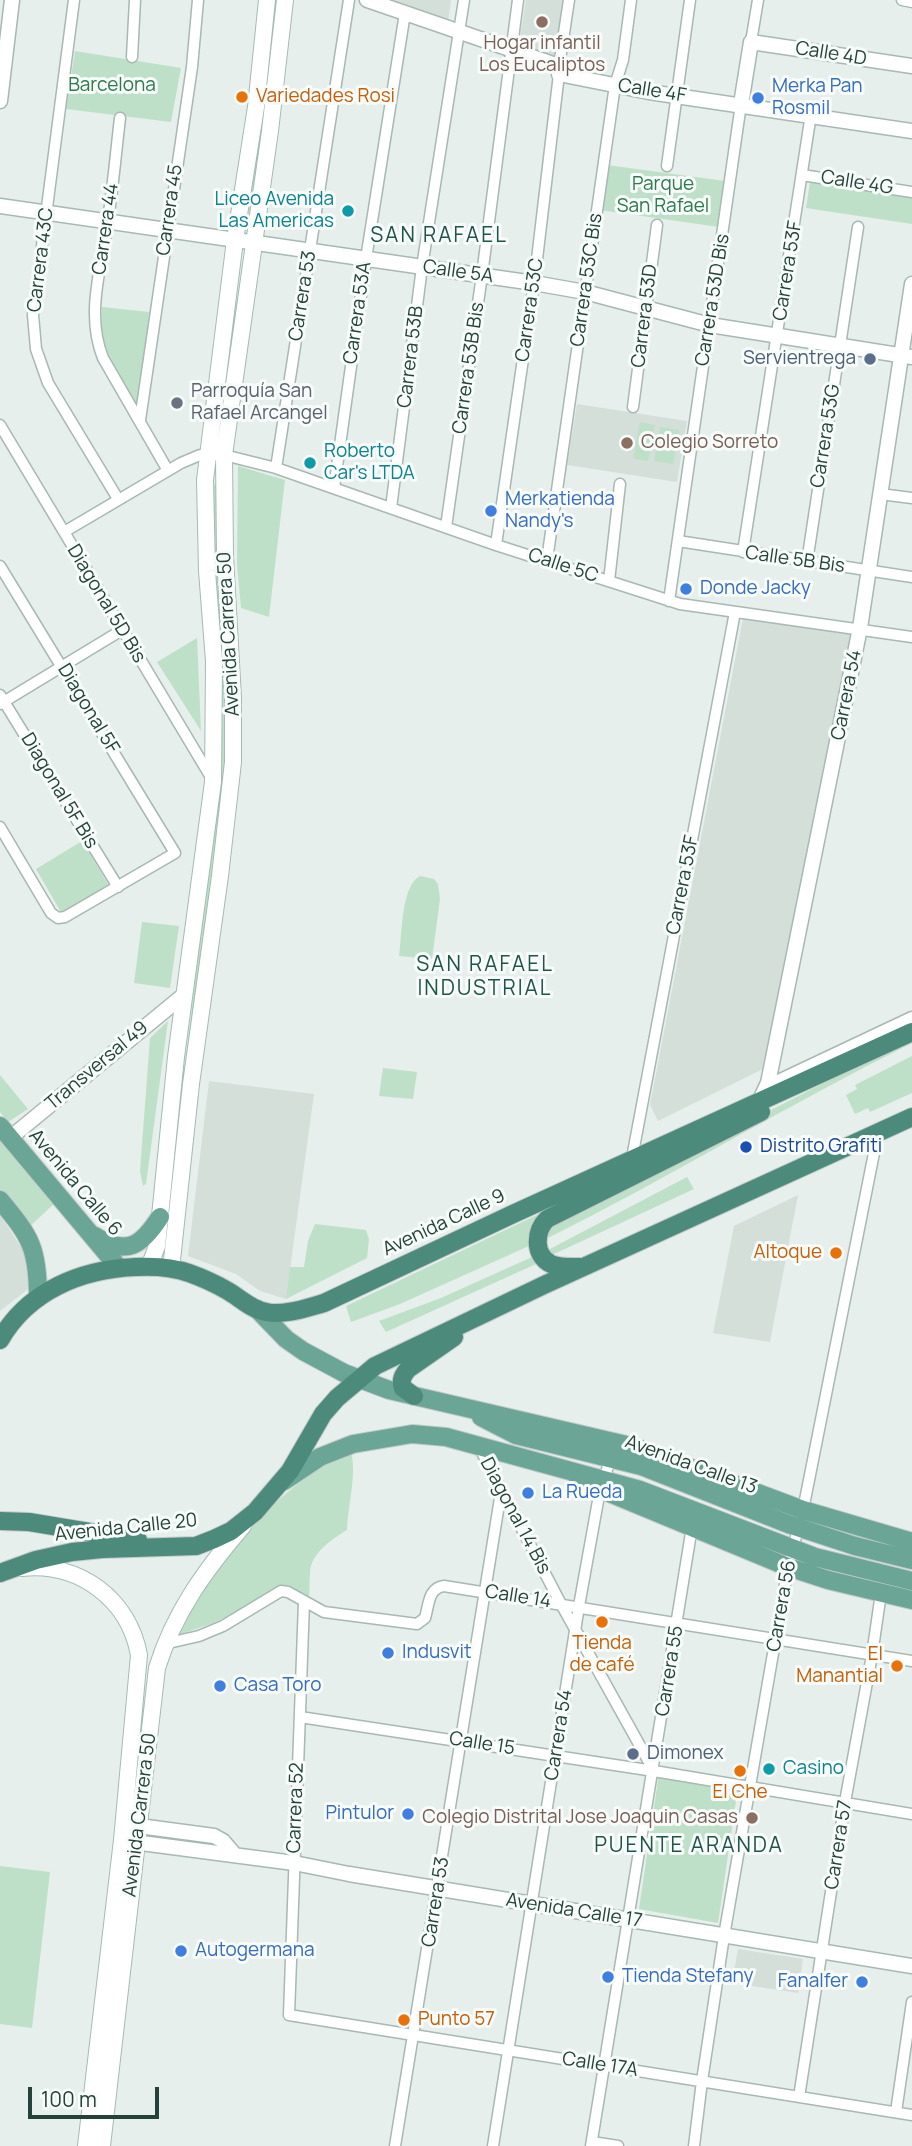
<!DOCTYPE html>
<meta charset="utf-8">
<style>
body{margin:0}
#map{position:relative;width:912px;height:2146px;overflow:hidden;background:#e6efeb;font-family:Manrope,sans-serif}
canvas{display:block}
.scale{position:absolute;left:28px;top:2087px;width:131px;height:32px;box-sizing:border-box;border:4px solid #24423a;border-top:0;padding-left:9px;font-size:21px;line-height:24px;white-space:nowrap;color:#24423a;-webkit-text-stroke:5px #f7fbf9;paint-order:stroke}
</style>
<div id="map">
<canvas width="912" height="2146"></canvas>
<div class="scale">100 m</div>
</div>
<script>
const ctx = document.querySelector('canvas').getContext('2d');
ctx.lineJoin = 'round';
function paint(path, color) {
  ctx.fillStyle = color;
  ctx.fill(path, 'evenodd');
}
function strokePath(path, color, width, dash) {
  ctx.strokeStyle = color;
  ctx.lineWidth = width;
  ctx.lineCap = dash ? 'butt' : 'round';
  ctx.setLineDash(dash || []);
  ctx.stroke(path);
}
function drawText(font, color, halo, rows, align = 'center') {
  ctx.font = font + ' Manrope,sans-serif';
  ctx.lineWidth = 6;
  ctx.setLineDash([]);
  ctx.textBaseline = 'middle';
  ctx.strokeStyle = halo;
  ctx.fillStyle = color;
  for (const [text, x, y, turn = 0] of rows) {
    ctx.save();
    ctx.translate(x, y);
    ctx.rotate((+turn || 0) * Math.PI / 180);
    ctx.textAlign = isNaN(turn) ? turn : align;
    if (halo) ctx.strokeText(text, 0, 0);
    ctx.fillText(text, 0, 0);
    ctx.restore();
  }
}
paint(new Path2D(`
 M 378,0 L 451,0 L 448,23 Z
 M 526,0 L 564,0 L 556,57 L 519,44 Z
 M 577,404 L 687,421 L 677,482 L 567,465 Z
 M 743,618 L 851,633 L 763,1069 L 658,1121 L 650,1105 Z
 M 209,1081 L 314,1094 L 286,1299 L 260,1291 L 236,1274 L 188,1256 Z
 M 798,1195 L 770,1342 L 713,1333 L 734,1226 Z
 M 0,1215 L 27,1256 L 28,1289 L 0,1311 Z
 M 738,1949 L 803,1959 L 798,1993 L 732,1983 Z`), '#d4dfda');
paint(new Path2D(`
 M 275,0 L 281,0 L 252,226 L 247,226 Z
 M 75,51 L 181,68 L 171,122 L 66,109 Z
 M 607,165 L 725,181 L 719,227 L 600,210 Z
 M 810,182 L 912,197 L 912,224 L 806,208 Z
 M 102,307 L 149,312 L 138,410 L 101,340 Z
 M 640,422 L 655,425 L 648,461 L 633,459 Z
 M 660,427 L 679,430 L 673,464 L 654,461 Z
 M 238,466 L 285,480 L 269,617 L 241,608 L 237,564 Z
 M 219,484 L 229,765 L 170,1241 L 164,1241 L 221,765 L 221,649 L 214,551 L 213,485 Z
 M 197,638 L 201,731 L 157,662 Z
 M 82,841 L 109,886 L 62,914 L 36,869 Z
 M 420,876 L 434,879 L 438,884 L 440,899 L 432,959 L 399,956 C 402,936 401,885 420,876 Z
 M 142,922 L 179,926 L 170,988 L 134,983 Z
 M 168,1021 L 146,1184 L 143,1186 L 140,1171 L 150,1038 Z
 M 912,1040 L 912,1043 C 787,1105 667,1179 542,1241 L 548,1226 C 670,1164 789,1098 912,1040 Z
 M 912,1056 L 912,1093 L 870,1112 L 868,1108 L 855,1114 L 846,1095 L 857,1089 L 855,1085 Z
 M 383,1068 L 417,1072 L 413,1099 L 379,1096 Z
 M 0,1075 L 28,1109 L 8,1122 L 0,1112 Z
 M 0,1136 L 55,1203 L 29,1227 L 0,1190 Z
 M 687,1177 L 694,1189 L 552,1255 L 548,1250 Z
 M 541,1213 L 530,1239 L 529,1246 L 400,1304 L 351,1322 L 346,1306 Z
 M 315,1224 L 366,1230 L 369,1239 L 367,1258 L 286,1299 L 290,1267 L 304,1267 L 308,1241 Z
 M 532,1257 L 536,1264 L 386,1332 L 379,1321 L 441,1298 Z
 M 351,1451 C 357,1476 348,1504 347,1530 C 332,1539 310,1554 310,1573 C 309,1581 310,1588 309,1597 L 288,1588 L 213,1623 L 178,1635 C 182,1620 191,1609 199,1597 C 236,1540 288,1479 351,1451 Z
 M 659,1773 L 738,1788 L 718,1923 L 639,1909 Z
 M 0,1866 L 50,1872 L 32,2028 L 0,2024 Z`), '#bfe0c8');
const minor = new Path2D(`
 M 74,0 L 33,315 L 36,349 L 48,383 L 118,499
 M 902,0 L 912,2
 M 751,42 L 758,0
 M 132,57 L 135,0
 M 559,66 L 569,0
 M 120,118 C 116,152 113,186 108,220 C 102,266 85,313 103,358 L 167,469
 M 667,166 L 690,0
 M 802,175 L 912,192
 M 633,407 L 657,225
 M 140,420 L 192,67 L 198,0
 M 0,425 L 212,779
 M 276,468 L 349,0
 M 334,488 L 366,259 L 405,13
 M 880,494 L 912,498
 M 391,508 L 422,267 L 464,0
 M 446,527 L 482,275 L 518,0
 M 64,532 L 181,463 L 200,455 L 224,455 L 276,468 L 496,545 L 680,604 L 912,637
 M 678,541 L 912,577
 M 496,545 L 535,276 L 559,74
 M 743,552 L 811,114
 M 547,560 L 615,85 L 623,60 L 631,0
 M 807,562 L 858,227
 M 0,566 L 175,853 L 65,917 L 58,918 L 51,913 L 0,827
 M 609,581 L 620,484
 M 669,601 L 741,104
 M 0,695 L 118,887
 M 0,704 L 122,630
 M 632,1158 L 735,612
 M 478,1445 L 561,1604 L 654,1771
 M 304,1602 L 289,2015 L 912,2115
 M 164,1644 L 199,1636 L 223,1626 L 281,1591 L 288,1592 L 324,1612 L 417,1624 L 425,1618 C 429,1605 428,1588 444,1586 L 912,1661
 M 300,1717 L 654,1771 L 912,1814
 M 702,2081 L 724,1936 L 788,1567 L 803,1510 L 878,1133
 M 799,2097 L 845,1802 L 872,1655 L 881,1593
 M 896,2112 L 912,2002
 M 592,2142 L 618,2146
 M 395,2146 L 501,1492
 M 493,2146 L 579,1606 L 600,1490 L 611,1458
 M 591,2146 L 692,1527
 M 694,2146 L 702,2081`);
const tertiary = new Path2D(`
 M 367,0 L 559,66 L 559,74 L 649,92 L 912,131
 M 0,101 L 12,0
 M 741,104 L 751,42 L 912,66
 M 0,206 L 534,283 L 585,292 L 710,325 L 912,357
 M 768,1087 L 912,1019
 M 759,1102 L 768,1083 L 860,628 L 912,284
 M 10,1138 L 185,994
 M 139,1826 L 214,1836 L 223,1841 L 235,1855
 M 126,1841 L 294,1863 L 349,1874 L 912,1966`);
const secondary = new Path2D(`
 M 149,1267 L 157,1246 L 176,1057 L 213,782 L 214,661 L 207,571 L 205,480 L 235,240 L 256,107 L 267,0
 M 171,1269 L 191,1084 L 220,876 L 233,762 L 233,698 L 225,556 L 224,455 L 270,131 L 285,0
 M 22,1568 C 79,1562 129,1599 139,1655 L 122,1840 L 86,2146
 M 102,2146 L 157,1668 C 174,1613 205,1570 243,1526`);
const primary = new Path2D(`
 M 0,1126 L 119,1268
 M 0,1200 C 31,1237 38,1249 38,1298
 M 95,1236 C 127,1257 142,1245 160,1217
 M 257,1309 L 286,1339 L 303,1351 L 344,1373 L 389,1390 L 635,1447 L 803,1510 L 912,1542
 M 481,1417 L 516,1435 L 641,1466 L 788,1524 L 855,1546 L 912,1560
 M 578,1480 L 788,1567 L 828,1580 L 912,1600
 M 284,1481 L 320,1457 L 353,1444 L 412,1434 L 446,1437 L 640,1490 L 815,1557 L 912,1581`);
const trunk = new Path2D(`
 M 580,1267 C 571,1267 560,1268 551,1264 C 533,1255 535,1231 547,1219 L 761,1112
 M 0,1340 C 28,1291 81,1269 136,1267 C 154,1266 172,1267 189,1273 C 203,1278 216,1284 228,1291 C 240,1298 252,1310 266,1312 C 284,1316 306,1308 324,1303 L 513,1214 L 912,1032
 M 414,1396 L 403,1388 C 400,1380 403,1375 408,1369 L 454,1337
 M 0,1521 L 29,1522 L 138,1540
 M 0,1573 L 36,1560 L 72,1552 L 102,1549 L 196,1546 L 214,1539 L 231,1531 L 255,1512 L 290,1471 L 323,1414 L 337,1398 L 375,1366 L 544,1285 L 912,1117`);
strokePath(minor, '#a8b8b2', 13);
strokePath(tertiary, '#a8b8b2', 17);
strokePath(secondary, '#a4bbb3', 18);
strokePath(primary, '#c2cac8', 20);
strokePath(trunk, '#c2cac8', 20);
strokePath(minor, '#fff', 10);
strokePath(tertiary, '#fff', 14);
strokePath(secondary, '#fff', 16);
strokePath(primary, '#6aa596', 18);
strokePath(trunk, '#4c8a7c', 18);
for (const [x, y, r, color] of [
 [542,22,7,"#8d6e63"],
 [242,97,7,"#e8710a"],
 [758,98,7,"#3f7fe0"],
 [348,211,7,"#0f9aa8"],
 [870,359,7,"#5c6f8a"],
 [177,403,7,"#6b7280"],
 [627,443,7,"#8d6e63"],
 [310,463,7,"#0f9aa8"],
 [491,511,7,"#3f7fe0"],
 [686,589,7,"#3f7fe0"],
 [746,1147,7,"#1a4fb4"],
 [836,1253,7,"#e8710a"],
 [528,1493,7,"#3f7fe0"],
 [602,1622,7,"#e8710a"],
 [388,1653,7,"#3f7fe0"],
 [897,1666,7,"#e8710a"],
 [220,1686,7,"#3f7fe0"],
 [633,1754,7,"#5c6f8a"],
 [769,1769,7,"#0f9aa8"],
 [740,1771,7,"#e8710a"],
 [408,1814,7,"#3f7fe0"],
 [752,1818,7,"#8d6e63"],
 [181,1951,7,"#3f7fe0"],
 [608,1977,7,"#3f7fe0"],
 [862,1982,7,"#3f7fe0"],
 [404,2020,7,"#e8710a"]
]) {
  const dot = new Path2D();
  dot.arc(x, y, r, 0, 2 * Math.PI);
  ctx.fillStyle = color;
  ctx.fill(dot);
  strokePath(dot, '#f7fbf9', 2.5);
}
drawText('19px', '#785e54', '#f7fbf9', [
 ["Hogar infantil",542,44],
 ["Los Eucaliptos",542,66],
 ["Colegio Sorreto",641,443,"left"],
 ["Colegio Distrital Jose Joaquin Casas",738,1818,"right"]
]);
drawText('19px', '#24423a', '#f7fbf9', [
 ["Calle 4D",831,54,9],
 ["Calle 4F",652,91,9],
 ["Calle 4G",857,183,9],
 ["Carrera 45",170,210,-82],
 ["Carrera 44",106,229,-82],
 ["Carrera 43C",41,260,-83],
 ["Carrera 53F",788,271,-81],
 ["Calle 5A",458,272,8],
 ["Carrera 53C Bis",587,280,-82],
 ["Carrera 53",303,296,-81],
 ["Carrera 53D Bis",713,300,-81],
 ["Carrera 53C",530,310,-82],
 ["Carrera 53A",358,313,-82],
 ["Carrera 53D",645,316,-83],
 ["Carrera 53B",411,357,-83],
 ["Carrera 53B Bis",469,368,-82],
 ["Carrera 53G",826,436,-81],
 ["Calle 5B Bis",795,560,8],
 ["Calle 5C",563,566,18],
 ["Diagonal 5D Bis",106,604,59],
 ["Avenida Carrera 50",229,634,-93],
 ["Carrera 54",847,695,-79],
 ["Diagonal 5F",88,709,59],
 ["Diagonal 5F Bis",59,791,59],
 ["Carrera 53F",683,885,-79],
 ["Transversal 49",97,1066,-40],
 ["Avenida Calle 6",75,1183,50],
 ["Avenida Calle 9",444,1223,-25],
 ["Avenida Calle 13",691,1465,20],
 ["Diagonal 14 Bis",515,1516,62],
 ["Avenida Calle 20",126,1528,-6],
 ["Calle 14",518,1597,9],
 ["Carrera 56",782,1606,-80],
 ["Carrera 55",670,1671,-81],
 ["Carrera 54",559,1735,-81],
 ["Calle 15",482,1744,9],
 ["Carrera 52",296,1808,-88],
 ["Avenida Carrera 50",140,1815,-83],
 ["Carrera 57",839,1845,-81],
 ["Carrera 53",436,1902,-81],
 ["Avenida Calle 17",574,1911,9],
 ["Calle 17A",600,2065,9]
]);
drawText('19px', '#2d7a4b', '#f7fbf9', [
 ["Barcelona",112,86],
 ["Parque",663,185],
 ["San Rafael",663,207]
]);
drawText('19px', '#366cbe', '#f7fbf9', [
 ["Merka Pan",772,87],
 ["Rosmil",772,109],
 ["Merkatienda",505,500],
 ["Nandy's",505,522],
 ["Donde Jacky",700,589],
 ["La Rueda",542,1493],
 ["Indusvit",402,1653],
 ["Casa Toro",234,1686],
 ["Pintulor",394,1814,"right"],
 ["Autogermana",195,1951],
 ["Tienda Stefany",622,1977],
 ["Fanalfer",848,1982,"right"]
], 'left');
drawText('19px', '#c56008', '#f7fbf9', [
 ["Variedades Rosi",256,97],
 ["Altoque",822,1253,"right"],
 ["Tienda",602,1644,"center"],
 ["de café",602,1666,"center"],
 ["El",883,1655,"right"],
 ["Manantial",883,1677,"right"],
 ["El Che",740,1793,"center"],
 ["Punto 57",418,2020]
], 'left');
drawText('19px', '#0d838f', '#f7fbf9', [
 ["Liceo Avenida",334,200,"right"],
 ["Las Americas",334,222,"right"],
 ["Roberto",324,452],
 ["Car's LTDA",324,474],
 ["Casino",783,1769]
], 'left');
drawText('19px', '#4e5e75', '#f7fbf9', [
 ["Servientrega",856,359],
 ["Dimonex",647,1754,"left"]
], 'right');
drawText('19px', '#5b616d', '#f7fbf9', [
 ["Parroquía San",191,392],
 ["Rafael Arcangel",191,414]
], 'left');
drawText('19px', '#164399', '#f7fbf9', [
 ["Distrito Grafiti",760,1147]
], 'left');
ctx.letterSpacing = '2px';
drawText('21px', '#1f5548', '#f7fbf9', [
 ["SAN RAFAEL",439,236],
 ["SAN RAFAEL",485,965],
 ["INDUSTRIAL",485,989],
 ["PUENTE ARANDA",689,1846]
]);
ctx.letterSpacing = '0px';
</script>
